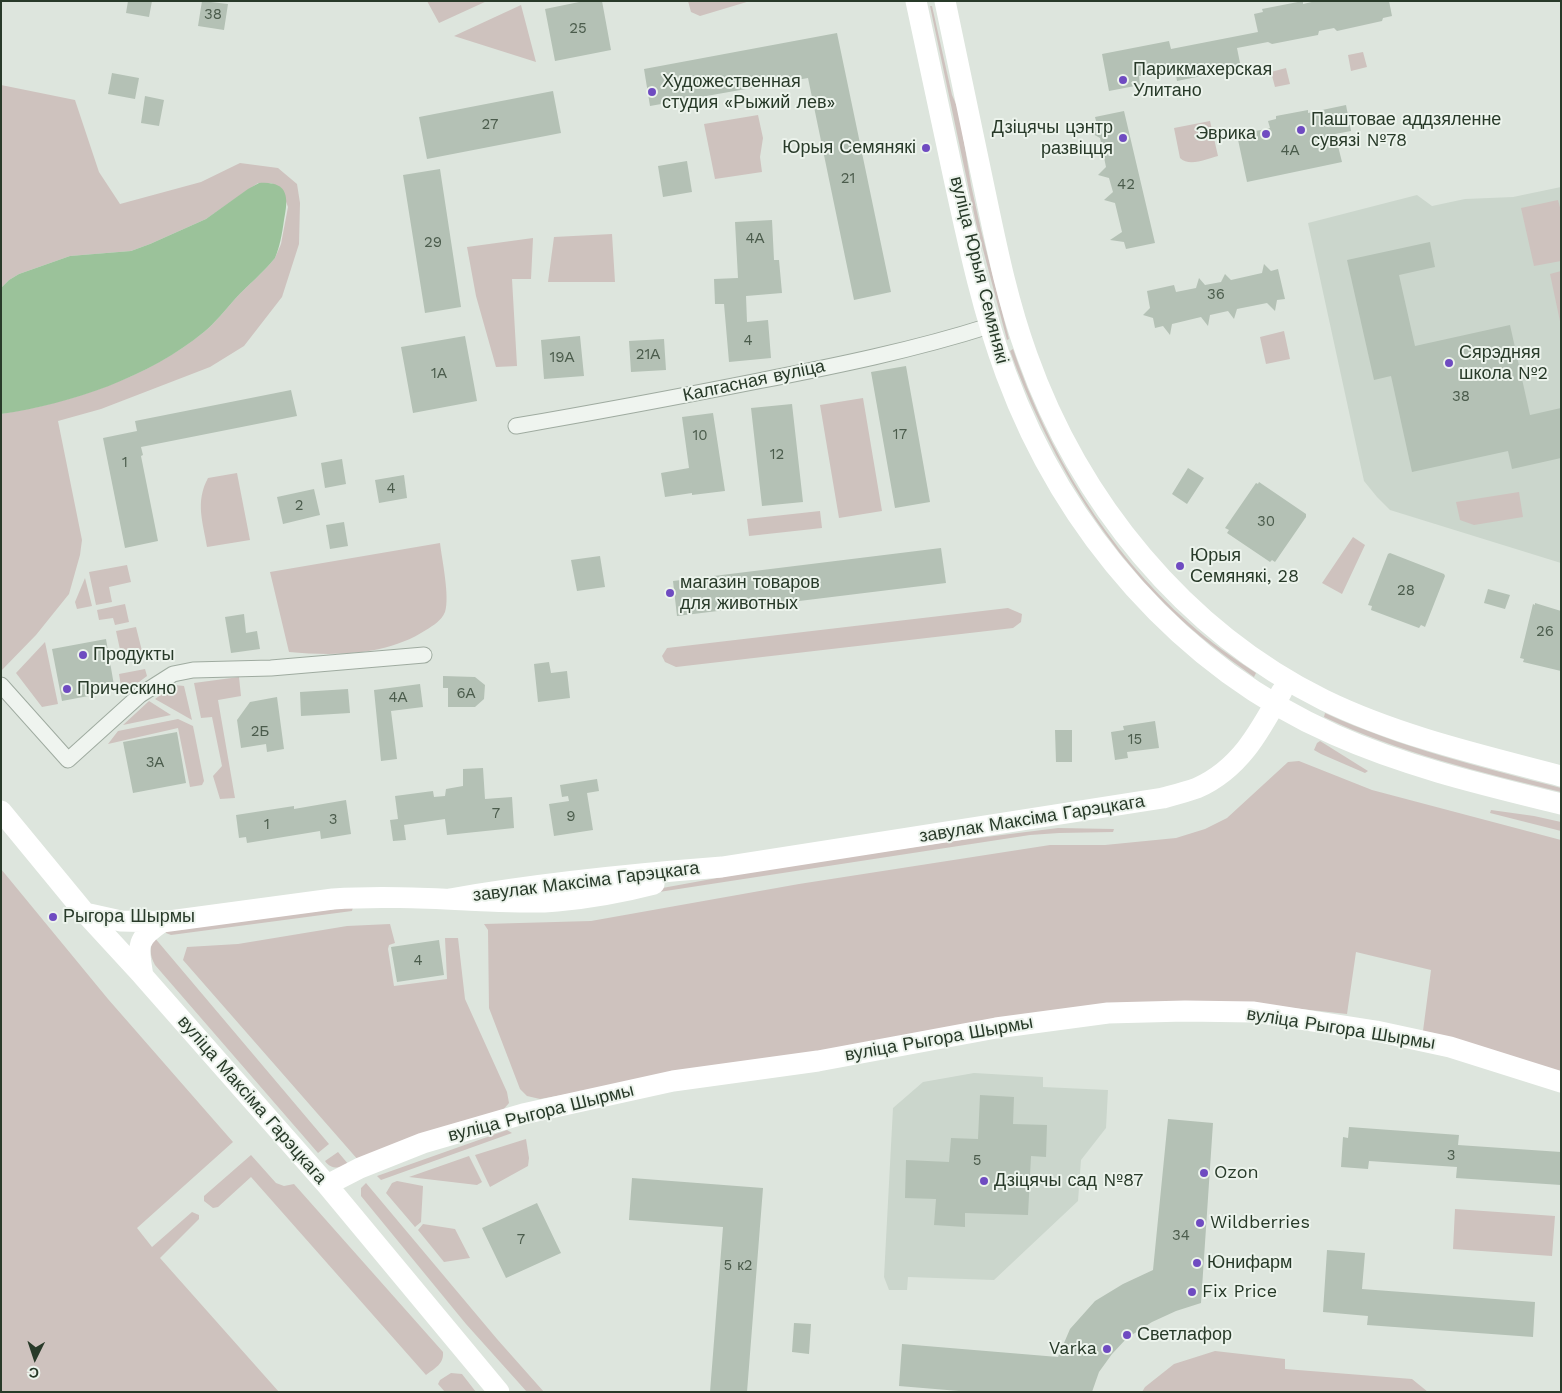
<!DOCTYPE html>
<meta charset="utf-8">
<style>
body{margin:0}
#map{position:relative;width:1562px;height:1393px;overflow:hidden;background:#dde5dd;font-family:"Work Sans",sans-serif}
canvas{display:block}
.frame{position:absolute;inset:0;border:2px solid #283a29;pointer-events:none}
.north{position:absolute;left:10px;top:1333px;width:50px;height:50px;-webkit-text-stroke:4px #ecf3ec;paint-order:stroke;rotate:184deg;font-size:14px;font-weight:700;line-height:20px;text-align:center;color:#283a29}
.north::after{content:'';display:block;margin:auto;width:18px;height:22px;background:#283a29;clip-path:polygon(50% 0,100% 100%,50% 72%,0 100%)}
</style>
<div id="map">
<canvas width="1562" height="1393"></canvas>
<div class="frame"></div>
<div class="north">С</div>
</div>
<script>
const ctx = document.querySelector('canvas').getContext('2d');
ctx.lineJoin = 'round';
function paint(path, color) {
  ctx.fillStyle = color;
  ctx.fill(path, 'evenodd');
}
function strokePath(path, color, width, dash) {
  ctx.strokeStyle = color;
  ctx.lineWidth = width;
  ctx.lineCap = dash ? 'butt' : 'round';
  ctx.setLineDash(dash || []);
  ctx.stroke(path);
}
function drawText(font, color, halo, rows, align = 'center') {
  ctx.font = font + ' "Work Sans",sans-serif';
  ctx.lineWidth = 4;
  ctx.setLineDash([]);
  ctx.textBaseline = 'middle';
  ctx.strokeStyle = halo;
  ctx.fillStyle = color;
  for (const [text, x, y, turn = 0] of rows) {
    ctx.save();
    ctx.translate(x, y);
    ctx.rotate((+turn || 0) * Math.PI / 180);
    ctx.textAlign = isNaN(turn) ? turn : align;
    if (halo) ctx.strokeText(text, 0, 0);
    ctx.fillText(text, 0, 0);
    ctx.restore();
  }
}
paint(new Path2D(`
 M 1561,187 L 1561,563 L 1390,510 L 1377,497 L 1364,481 L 1308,223 L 1417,195 L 1432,206 L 1465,199 L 1513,197 Z
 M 974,1073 L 1043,1077 L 1043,1087 L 1108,1090 L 1106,1128 L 1081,1160 L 1078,1201 L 994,1280 L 908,1277 L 907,1290 L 889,1290 L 884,1277 L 893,1108 L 923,1082 Z`), '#cbd6cc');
paint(new Path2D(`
 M 427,1 L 487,1 L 439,23 Z
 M 688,1 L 750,1 L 700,16 L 691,12 Z
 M 521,5 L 536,62 L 454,36 Z
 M 930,6 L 932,6 L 952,95 L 959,111 L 971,185 L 981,230 L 1009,339 L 1007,340 L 976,223 Z
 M 1363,52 L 1367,67 L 1351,71 L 1348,55 Z
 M 1286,68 L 1290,84 L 1275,87 L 1271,72 Z
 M 1,85 L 75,100 L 99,172 L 120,204 L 201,182 L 240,163 L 278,168 L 297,184 L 300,203 L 299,244 L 282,297 L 244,346 L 210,367 L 101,409 L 58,421 L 82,540 L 80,555 L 69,594 L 36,635 L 1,671 L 1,414 C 73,402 147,378 204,332 C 216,322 225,310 235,299 C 248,285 263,273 275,258 L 281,244 L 288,207 L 281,188 L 271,183 L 258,183 L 206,219 L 150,244 L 131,251 L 70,256 L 19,274 L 9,280 L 1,288 Z
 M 758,115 L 763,138 L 760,157 L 762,172 L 715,179 L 704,124 Z
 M 1210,121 L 1218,156 C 1207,159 1189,167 1180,158 L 1174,128 Z
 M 1558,200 L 1561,211 L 1561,261 L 1534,266 L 1521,208 Z
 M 612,234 L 615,282 L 548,282 L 554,237 Z
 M 533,238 L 531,279 L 512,279 L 517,366 L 496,367 L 476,296 L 467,247 Z
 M 1561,271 L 1561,326 L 1550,274 Z
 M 1284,331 L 1290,359 L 1266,364 L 1260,337 Z
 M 1013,349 C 1048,452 1107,551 1189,623 C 1210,642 1233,658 1256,673 L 1254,677 C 1225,656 1196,635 1171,610 C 1097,538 1045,447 1010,351 Z
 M 863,398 L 882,511 L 839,518 L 820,405 Z
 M 237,473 L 250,540 L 207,547 C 203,522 195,502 208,478 Z
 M 1519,492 L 1523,517 L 1474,525 L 1460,520 L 1456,502 Z
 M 820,511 L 822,528 L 749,536 L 747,519 Z
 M 1353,537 L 1365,545 L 1342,594 L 1322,583 Z
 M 440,543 C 442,560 450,597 445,612 C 441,621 434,625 426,630 C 386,656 335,656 289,652 L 270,572 Z
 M 127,565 L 131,582 L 109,587 L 112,602 L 96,605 L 89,572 Z
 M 85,578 L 92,606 L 77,609 L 75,602 Z
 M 125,604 L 129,622 L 115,625 L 113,618 L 99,620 L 97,610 Z
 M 1008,608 L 1022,614 L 1021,622 L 1013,628 L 676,667 L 665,662 L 662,656 L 667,648 Z
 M 136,627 L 143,655 L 122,659 L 116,631 Z
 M 45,642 L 58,704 L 42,707 L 16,673 Z
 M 145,669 L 147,676 L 139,682 L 121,686 L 119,674 Z
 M 239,677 L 241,696 L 218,700 L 235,798 L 220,799 L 213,776 L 222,766 L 212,717 L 201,718 L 194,683 Z
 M 175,685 L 184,686 L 192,720 L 155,699 Z
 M 149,701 L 171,715 L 123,725 Z
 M 1325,713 C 1401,748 1481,767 1561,788 L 1561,792 C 1480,772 1399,753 1324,717 Z
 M 178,719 L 193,726 L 204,781 L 202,785 L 190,787 L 178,728 L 108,744 L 118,731 Z
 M 1320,741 L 1368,771 L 1365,773 L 1321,754 L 1314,750 L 1317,743 Z
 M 1299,761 L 1372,790 L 1561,840 L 1561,1074 L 1423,1031 L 1431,970 L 1356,952 L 1347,1014 L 1274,1006 L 837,1049 L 601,1088 L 540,1099 L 527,1096 L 520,1089 L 489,1008 L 488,930 L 484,924 L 591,921 L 799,884 L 1050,845 L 1105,845 L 1176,838 L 1205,829 L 1227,818 L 1288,762 Z
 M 1491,810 L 1534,816 L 1561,822 L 1561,831 L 1490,813 Z
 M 1058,828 L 1114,829 L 1113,832 L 1059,833 L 1030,835 L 633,896 L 635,893 L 761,870 L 954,841 Z
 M 1,869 L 108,999 L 233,1142 L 137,1228 L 152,1247 L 192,1212 L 199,1215 L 199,1219 L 160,1258 L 279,1392 L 1,1392 Z
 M 353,907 L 352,911 L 171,935 L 166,933 L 165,929 Z
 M 390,924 L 395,943 L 389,945 L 388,949 L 394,986 L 447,979 L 445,938 L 458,938 L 465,999 L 507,1092 L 509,1103 L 503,1110 L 359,1161 L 183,960 L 187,947 L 238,944 L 347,926 Z
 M 154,937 L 329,1144 L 318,1153 L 155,965 C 149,954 150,948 154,937 Z
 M 507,1130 L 512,1133 L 381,1180 L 377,1176 Z
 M 526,1139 L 529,1158 L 528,1166 L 490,1187 L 475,1155 Z
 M 338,1152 L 349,1165 C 340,1168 331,1170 325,1161 Z
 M 251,1155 L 276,1183 L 284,1186 L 294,1184 L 443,1352 C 444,1364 435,1368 426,1375 L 251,1177 L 218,1207 L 213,1208 L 204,1201 L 204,1196 Z
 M 469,1156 L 482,1182 L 477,1185 L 409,1177 Z
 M 397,1181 L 423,1186 L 421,1222 L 415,1227 L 386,1193 L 392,1183 Z
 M 366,1183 L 497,1339 L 544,1392 L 527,1392 L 466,1324 L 361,1196 L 361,1188 Z
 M 1455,1209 L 1555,1216 L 1552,1256 L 1453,1249 Z
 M 423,1224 L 455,1229 L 470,1258 L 444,1262 L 418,1230 Z
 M 1215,1351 L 1285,1359 L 1285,1369 L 1412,1379 L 1428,1392 L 1142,1392 L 1145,1387 L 1174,1364 Z
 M 451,1373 L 462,1374 L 476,1392 L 445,1392 L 438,1384 L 440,1380 Z`), '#cec2be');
paint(new Path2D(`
 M 259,183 C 288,181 289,196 284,220 C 282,234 280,246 275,258 C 263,273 248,285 235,299 C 225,310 216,322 204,332 C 149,377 71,404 1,414 L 1,288 L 9,280 L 19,274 L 70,256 L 131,251 L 150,244 L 206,219 L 248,189 Z`), '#9bc29a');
paint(new Path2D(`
 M 128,1 L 152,1 L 149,17 L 126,13 Z
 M 202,1 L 228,4 L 224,30 L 198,26 Z
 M 584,1 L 602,1 L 611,50 L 555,61 L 545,9 Z
 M 1303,1 L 1303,4 L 1316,1 L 1389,1 L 1392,16 L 1383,18 L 1382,21 L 1337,31 L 1334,28 L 1319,31 L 1318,35 L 1272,44 L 1268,42 L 1237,48 L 1241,68 L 1177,81 L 1175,69 L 1139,76 L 1140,85 L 1109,91 L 1102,54 L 1169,41 L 1171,49 L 1258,32 L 1254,14 L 1263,12 L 1262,9 Z
 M 837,33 L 891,292 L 854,300 L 808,78 L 650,106 L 644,69 Z
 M 112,73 L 139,78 L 135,99 L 108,94 Z
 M 553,91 L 561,133 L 427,159 L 419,117 Z
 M 145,96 L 164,100 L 159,126 L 141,123 Z
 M 1346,105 L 1351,131 L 1335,134 L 1342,162 L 1247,182 L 1237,135 L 1270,128 L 1268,121 L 1276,119 L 1276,116 L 1308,110 L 1308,113 Z
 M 1124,111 L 1155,243 L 1126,249 L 1124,242 L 1110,240 L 1122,232 L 1115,203 L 1104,200 L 1113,192 L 1109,178 L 1098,175 L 1106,167 L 1100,138 L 1091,133 L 1097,125 L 1095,117 Z
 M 687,161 L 692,192 L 663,197 L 658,166 Z
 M 440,169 L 461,307 L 425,313 L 403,175 Z
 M 772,220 L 774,260 L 779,260 L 782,293 L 746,296 L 747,322 L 768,320 L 771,358 L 729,362 L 724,304 L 715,304 L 714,279 L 738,278 L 735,222 Z
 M 1430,242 L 1435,267 L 1399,275 L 1415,346 L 1510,325 L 1530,415 L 1561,408 L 1561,458 L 1512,469 L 1508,451 L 1412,472 L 1391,376 L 1374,380 L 1347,260 Z
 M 1264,264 L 1271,271 L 1278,269 L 1285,299 L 1277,300 L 1275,311 L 1267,303 L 1237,309 L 1234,319 L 1228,311 L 1210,315 L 1208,326 L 1201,317 L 1172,324 L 1170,335 L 1163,326 L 1155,328 L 1153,318 L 1143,315 L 1150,308 L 1147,291 L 1174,285 L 1176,292 L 1196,288 L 1199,278 L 1205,285 L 1221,282 L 1225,274 L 1231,280 L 1262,273 Z
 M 465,336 L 477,401 L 413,413 L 401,347 Z
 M 580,336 L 584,376 L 544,379 L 541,340 Z
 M 664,339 L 666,370 L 631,372 L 629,341 Z
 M 906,366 L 930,502 L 895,508 L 871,372 Z
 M 291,390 L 297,416 L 141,447 L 143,455 L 141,456 L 158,541 L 125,548 L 103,438 L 137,431 L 135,421 Z
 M 792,404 L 803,502 L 762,506 L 751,408 Z
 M 713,413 L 725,491 L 692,495 L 692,493 L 665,497 L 661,473 L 689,468 L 682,417 Z
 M 342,459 L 346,484 L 325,488 L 321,463 Z
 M 1188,468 L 1204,478 L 1187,504 L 1172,494 Z
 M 404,475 L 407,498 L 379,503 L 375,480 Z
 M 1259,482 L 1306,514 L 1306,517 L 1275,562 L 1272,560 L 1270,562 L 1227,533 L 1229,530 L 1225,528 L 1256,483 L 1258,484 Z
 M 314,489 L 320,515 L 283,524 L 277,497 Z
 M 344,522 L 348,546 L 330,549 L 326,525 Z
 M 941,548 L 946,583 L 677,616 L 673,581 Z
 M 1390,553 L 1444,574 L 1445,576 L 1425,627 L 1421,625 L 1419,628 L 1371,610 L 1372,606 L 1368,605 L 1388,554 Z
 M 600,556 L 605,587 L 577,591 L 571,560 Z
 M 1488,589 L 1510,595 L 1505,609 L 1484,603 Z
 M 1535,603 L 1561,611 L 1561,671 L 1523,662 L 1524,659 L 1520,658 L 1533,604 L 1535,605 Z
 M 244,614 L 246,633 L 257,631 L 260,649 L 231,653 L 225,617 Z
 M 106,639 L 115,691 L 62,701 L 52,649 Z
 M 549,662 L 551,673 L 567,671 L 570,698 L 538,702 L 534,664 Z
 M 443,676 L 475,677 L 485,685 L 484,699 L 475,707 L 448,707 L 448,688 L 443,688 Z
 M 420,684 L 423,707 L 391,711 L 397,759 L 381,761 L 374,690 Z
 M 348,689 L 350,713 L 301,716 L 300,692 Z
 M 277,697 L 284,749 L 267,752 L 266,744 L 241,748 L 237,720 L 250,702 Z
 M 1155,721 L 1159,748 L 1127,752 L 1128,758 L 1115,760 L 1111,732 L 1124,730 L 1123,726 Z
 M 1055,730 L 1072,730 L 1072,762 L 1056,762 Z
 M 177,732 L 186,783 L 133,793 L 123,742 Z
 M 483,768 L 485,799 L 512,797 L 514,828 L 447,835 L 445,819 L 404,825 L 406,840 L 393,841 L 390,820 L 398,819 L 395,796 L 433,791 L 434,797 L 445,796 L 446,789 L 463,786 L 463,769 Z
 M 597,779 L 599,791 L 587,793 L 593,830 L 554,836 L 549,804 L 569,801 L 568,796 L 562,797 L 560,785 Z
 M 346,800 L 351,834 L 321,839 L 320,831 L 247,843 L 246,837 L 239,838 L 236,815 L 294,806 L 294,809 Z
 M 439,940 L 444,975 L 397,982 L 391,947 Z
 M 980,1095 L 1014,1097 L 1013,1124 L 1047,1125 L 1046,1157 L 1031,1156 L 1028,1215 L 965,1213 L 965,1227 L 934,1225 L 936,1199 L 905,1198 L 906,1160 L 949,1162 L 951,1138 L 978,1139 Z
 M 1168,1119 L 1213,1123 L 1201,1303 L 1176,1311 L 1152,1322 L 1127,1338 L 1112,1354 L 1099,1372 L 1092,1392 L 971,1392 L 899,1386 L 902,1344 L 1058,1357 L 1070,1329 L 1095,1301 L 1123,1284 L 1153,1270 Z
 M 1349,1127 L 1459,1135 L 1458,1145 L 1561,1152 L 1561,1185 L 1456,1178 L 1457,1167 L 1369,1161 L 1368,1169 L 1341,1167 L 1343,1137 L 1348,1138 Z
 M 632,1178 L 763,1188 L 747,1392 L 710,1392 L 723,1227 L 629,1220 Z
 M 537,1203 L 561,1253 L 506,1278 L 482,1228 Z
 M 1327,1250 L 1365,1253 L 1362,1289 L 1535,1302 L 1533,1337 L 1367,1325 L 1368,1316 L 1323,1312 Z
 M 794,1323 L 811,1324 L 809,1354 L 792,1352 Z`), '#b4c1b5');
const street = new Path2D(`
 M 516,426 C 597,412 677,397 758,381 C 835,366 914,350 989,326
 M 1,685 L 68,760 L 140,695 L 173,674 L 193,670 L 271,668 L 424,655`);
strokePath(street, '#9faba0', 17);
strokePath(street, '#eff4ef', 15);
strokePath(new Path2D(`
 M 916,1 C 929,62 942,123 955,183 C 969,247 983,312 1006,374 C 1064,531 1181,667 1335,735 C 1407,767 1484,785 1561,804
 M 945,1 C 958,63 971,125 984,187 C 996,244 1007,300 1027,355 C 1079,501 1183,630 1324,700 C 1398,736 1481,755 1561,776
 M 1,811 L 85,913 L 143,976 L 327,1185 L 499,1392
 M 450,899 C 540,883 631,874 722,867 L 1163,798 C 1174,795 1186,792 1197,788 C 1240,769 1260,731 1282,691
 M 85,913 L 121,921 L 162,922 L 333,899 C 377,896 422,898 466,900 C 496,901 527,904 557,901 C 590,898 623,892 654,884
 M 143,976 C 138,946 135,940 162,922
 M 327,1185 L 360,1168 L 423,1143 L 523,1114 L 673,1081 L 818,1061 L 996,1028 L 1108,1013 L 1185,1011 L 1254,1012 L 1376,1031 L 1450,1047 L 1561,1082`), '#fff', 21);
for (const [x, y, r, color] of [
 [1123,80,5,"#6f4bc1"],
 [652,92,5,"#6f4bc1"],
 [1301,130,5,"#6f4bc1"],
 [1266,134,5,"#6f4bc1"],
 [1123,138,5,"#6f4bc1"],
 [926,148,5,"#6f4bc1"],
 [1449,363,5,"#6f4bc1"],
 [1180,566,5,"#6f4bc1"],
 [670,593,5,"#6f4bc1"],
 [83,655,5,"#6f4bc1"],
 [67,689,5,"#6f4bc1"],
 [53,917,5,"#6f4bc1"],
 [1204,1173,5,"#6f4bc1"],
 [984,1181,5,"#6f4bc1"],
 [1200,1223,5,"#6f4bc1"],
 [1197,1263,5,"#6f4bc1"],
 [1192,1292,5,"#6f4bc1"],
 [1127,1335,5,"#6f4bc1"],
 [1107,1349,5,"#6f4bc1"]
]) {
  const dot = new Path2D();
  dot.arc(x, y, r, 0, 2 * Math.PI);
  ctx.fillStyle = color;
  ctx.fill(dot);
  strokePath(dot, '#ecf3ec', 2);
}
drawText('15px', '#4b5c4c', null, [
 ["38",213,15],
 ["25",578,29],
 ["27",490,125],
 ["4А",1290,151],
 ["21",848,179],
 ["42",1126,185],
 ["4А",755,239],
 ["29",433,243],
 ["36",1216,295],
 ["4",748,341],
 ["21А",648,355],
 ["19А",562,358],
 ["1А",439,374],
 ["38",1461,397],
 ["17",900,435],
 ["10",700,436],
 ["12",777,455],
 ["1",125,463],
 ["4",391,489],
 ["2",299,506],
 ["30",1266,522],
 ["28",1406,591],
 ["26",1545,632],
 ["6А",466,694],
 ["4А",398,698],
 ["2Б",260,732],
 ["15",1135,740],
 ["3А",155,763],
 ["7",496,814],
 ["9",571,817],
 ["3",333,820],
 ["1",267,825],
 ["4",418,961],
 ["3",1451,1156],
 ["5",977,1161],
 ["34",1181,1236],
 ["7",521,1240],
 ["5 к2",738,1266]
]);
drawText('18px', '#283a29', '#ecf3ec', [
 ["Парикмахерская",1133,70],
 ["Улитано",1133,91],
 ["Художественная",662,82],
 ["студия «Рыжий лев»",662,103],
 ["Паштовае аддзяленне",1311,120],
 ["сувязі №78",1311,141],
 ["Дзіцячы цэнтр",1113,128,"right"],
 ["развіцця",1113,149,"right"],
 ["Эврика",1256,134,"right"],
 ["Юрыя Семянякі",916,148,"right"],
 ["Сярэдняя",1459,353],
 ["школа №2",1459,374],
 ["Юрыя",1190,556],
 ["Семянякі, 28",1190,577],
 ["магазин товаров",680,583],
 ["для животных",680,604],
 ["Продукты",93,655],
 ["Прическино",77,689],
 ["Рыгора Шырмы",63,917],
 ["Ozon",1214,1173],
 ["Дзіцячы сад №87",994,1181],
 ["Wildberries",1210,1223],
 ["Юнифарм",1207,1263],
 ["Fix Price",1202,1292],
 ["Светлафор",1137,1335],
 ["Varka",1097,1349,"right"]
], 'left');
drawText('18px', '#283a29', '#ecf3ec', [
 ["вуліца Юрыя Семянякі",979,270,76],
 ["Калгасная вуліца",754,381,-12],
 ["завулак Максіма Гарэцкага",1032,819,-9],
 ["завулак Максіма Гарэцкага",586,882,-7],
 ["вуліца Рыгора Шырмы",1341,1029,9],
 ["вуліца Рыгора Шырмы",939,1039,-10],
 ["вуліца Максіма Гарэцкага",252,1100,49],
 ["вуліца Рыгора Шырмы",541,1113,-14]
]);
</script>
